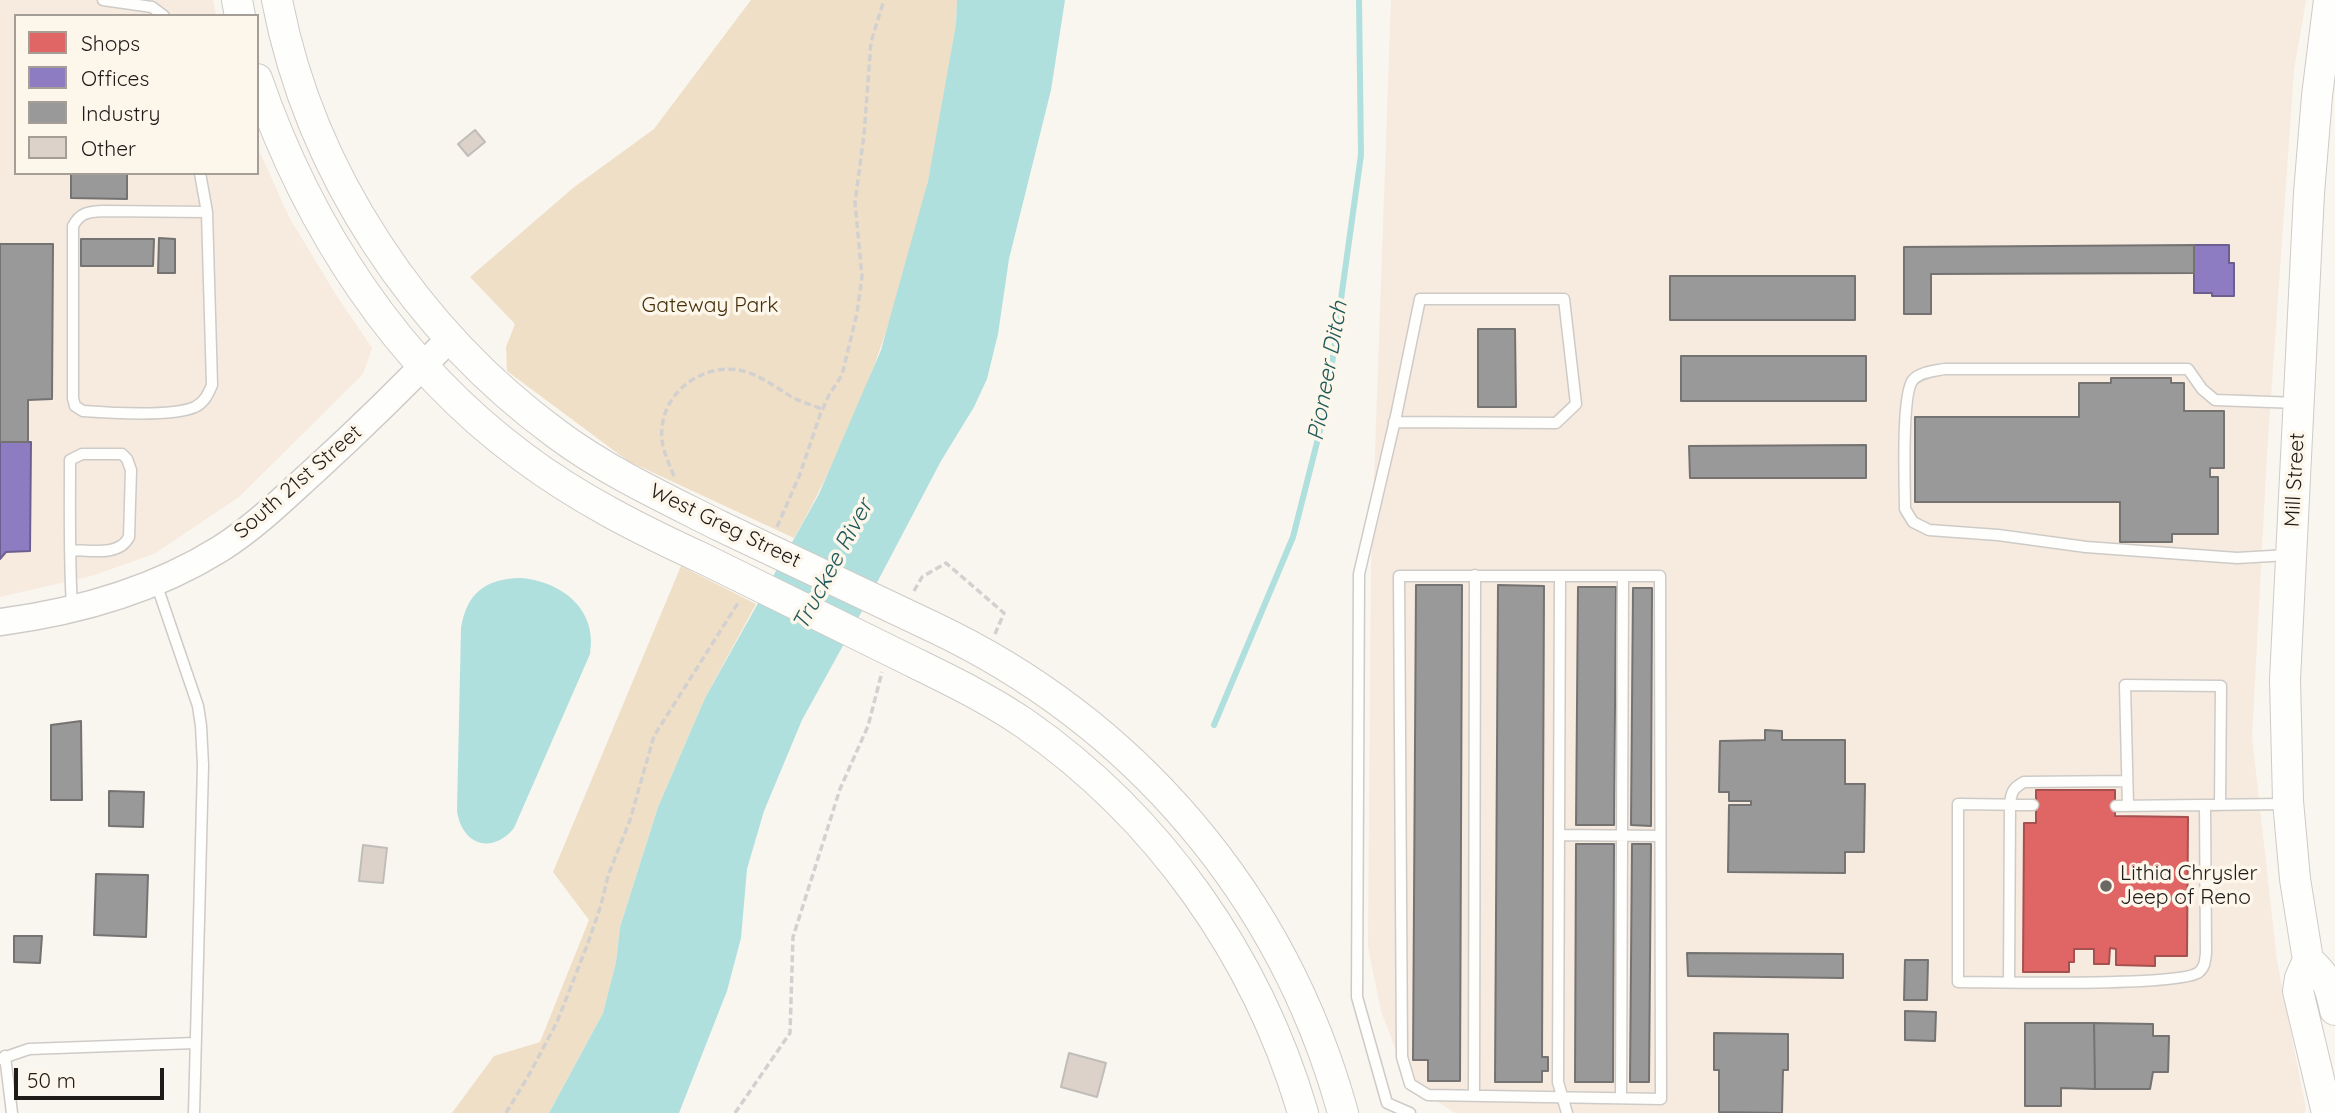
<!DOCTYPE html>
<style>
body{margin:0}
#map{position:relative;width:2335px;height:1113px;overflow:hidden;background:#f9f5ef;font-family:Quicksand,sans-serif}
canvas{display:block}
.legend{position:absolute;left:14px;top:14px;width:245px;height:161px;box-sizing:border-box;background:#fdf6eb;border:2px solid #a49e97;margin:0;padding:9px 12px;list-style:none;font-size:21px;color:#1e1b18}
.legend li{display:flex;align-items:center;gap:14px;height:35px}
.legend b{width:35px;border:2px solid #a49e97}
.scale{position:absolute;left:14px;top:1068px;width:150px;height:32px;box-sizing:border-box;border:4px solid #1e1b18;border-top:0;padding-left:9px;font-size:21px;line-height:24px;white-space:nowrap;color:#1e1b18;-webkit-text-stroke:5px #fdf6eb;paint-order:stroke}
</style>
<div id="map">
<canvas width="2335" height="1113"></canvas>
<ul class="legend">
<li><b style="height:19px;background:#e06666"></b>Shops</li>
<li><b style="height:19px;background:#8e7cc3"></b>Offices</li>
<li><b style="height:19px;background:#999"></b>Industry</li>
<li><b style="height:19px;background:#ddd2c9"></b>Other</li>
</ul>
<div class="scale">50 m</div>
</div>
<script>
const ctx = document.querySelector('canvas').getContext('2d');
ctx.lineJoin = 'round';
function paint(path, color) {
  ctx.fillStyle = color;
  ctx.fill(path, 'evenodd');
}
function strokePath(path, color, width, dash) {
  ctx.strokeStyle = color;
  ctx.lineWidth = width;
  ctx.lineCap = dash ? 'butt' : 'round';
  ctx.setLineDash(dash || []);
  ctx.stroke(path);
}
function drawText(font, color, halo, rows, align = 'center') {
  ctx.font = font + ' Quicksand,sans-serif';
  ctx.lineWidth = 7;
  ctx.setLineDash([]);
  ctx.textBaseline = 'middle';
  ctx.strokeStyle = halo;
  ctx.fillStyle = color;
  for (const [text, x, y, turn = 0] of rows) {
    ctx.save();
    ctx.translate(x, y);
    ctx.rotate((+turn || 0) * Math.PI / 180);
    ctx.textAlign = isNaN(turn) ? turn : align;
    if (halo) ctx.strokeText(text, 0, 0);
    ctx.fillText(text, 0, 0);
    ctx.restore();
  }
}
paint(new Path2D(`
 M 0,0 L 213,0 L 216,16 L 16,16 L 16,173 L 257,173 L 257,146 L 289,217 L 336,295 L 372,348 L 363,374 L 239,497 L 154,554 L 91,576 L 0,597 Z
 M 1391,0 L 2306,0 L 2294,70 L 2267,453 L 2252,737 L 2277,961 L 2306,1110 L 2304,1113 L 1455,1113 L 1408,1082 L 1381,1011 L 1368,947 L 1371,565 Z`), '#f7eadf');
paint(new Path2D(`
 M 751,0 L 957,0 L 956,24 C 947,76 939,129 928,181 C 901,304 857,428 794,538 L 628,461 L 507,371 L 506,347 L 515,324 L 470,277 L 573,188 L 654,129 Z
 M 681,566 L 756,604 L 705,698 L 658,807 L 620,927 L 616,962 L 603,1013 L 549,1113 L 452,1113 L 494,1056 L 540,1042 L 589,920 L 553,872 Z`), '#efdfc7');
paint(new Path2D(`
 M 957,0 L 1065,0 L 1051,90 L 1009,259 L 998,334 L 987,379 L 974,407 L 941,461 L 861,613 L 802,720 L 764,811 L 747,869 L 741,938 L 727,991 L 679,1113 L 549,1113 L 603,1013 L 616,962 L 620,927 L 658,807 L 705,698 L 819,494 L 881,350 L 928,181 L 956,24 Z
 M 520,578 C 561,581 598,609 590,654 L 514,828 C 492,855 462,845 457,811 L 461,628 C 467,593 485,579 520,578 Z`), '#b0e0de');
const shops = new Path2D(`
 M 2036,790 L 2115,790 L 2115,816 L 2188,817 L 2187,956 L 2155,956 L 2155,966 L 2116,965 L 2116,949 L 2110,948 L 2109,964 L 2094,964 L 2094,949 L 2074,949 L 2074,962 L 2069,962 L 2069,972 L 2023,972 L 2024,823 L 2036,823 Z`);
paint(shops, '#e06666');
strokePath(shops, '#a6504f', 2);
const offices = new Path2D(`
 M 2194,245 L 2229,245 L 2229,263 L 2234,263 L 2234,296 L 2212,296 L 2212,293 L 2194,293 Z
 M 0,442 L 31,442 L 30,551 L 6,552 L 0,559 Z`);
paint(offices, '#8e7cc3');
strokePath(offices, '#6c5f90', 2);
const industry = new Path2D(`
 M 71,173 L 127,173 L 127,199 L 71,198 Z
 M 159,238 L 175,239 L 175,273 L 158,273 Z
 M 81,239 L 154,239 L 153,266 L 81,266 Z
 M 0,244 L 53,244 L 52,399 L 28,400 L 28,442 L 0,442 Z
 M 2194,245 L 2194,273 L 1931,274 L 1931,314 L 1904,314 L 1904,247 Z
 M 1670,276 L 1855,276 L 1855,320 L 1670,320 Z
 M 1478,329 L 1515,329 L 1516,407 L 1478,407 Z
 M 1681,356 L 1866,356 L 1866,401 L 1681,401 Z
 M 2111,378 L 2171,378 L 2171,383 L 2184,383 L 2184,411 L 2224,411 L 2224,468 L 2210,468 L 2210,477 L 2218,477 L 2218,534 L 2172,534 L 2172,542 L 2120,542 L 2120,502 L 1915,502 L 1915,417 L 2079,417 L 2079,383 L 2111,383 Z
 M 1866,445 L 1866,478 L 1690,478 L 1689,446 Z
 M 1416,585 L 1462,585 L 1460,1081 L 1428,1081 L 1428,1060 L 1413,1060 Z
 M 1498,585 L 1544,586 L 1542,1057 L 1548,1057 L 1548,1071 L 1542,1071 L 1542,1082 L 1495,1082 Z
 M 1578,587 L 1616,587 L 1614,825 L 1576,825 Z
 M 1633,588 L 1652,588 L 1651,826 L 1631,825 Z
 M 81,721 L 82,800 L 51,800 L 51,725 Z
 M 1765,730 L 1782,731 L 1782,740 L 1845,740 L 1845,784 L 1865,784 L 1864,852 L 1845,852 L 1845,873 L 1728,872 L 1729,805 L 1751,805 L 1751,801 L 1729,801 L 1729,792 L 1719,792 L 1720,741 L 1765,740 Z
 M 109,791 L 144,792 L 143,827 L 109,826 Z
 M 1576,844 L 1614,844 L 1613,1082 L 1575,1082 Z
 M 1632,844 L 1651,844 L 1649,1082 L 1630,1082 Z
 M 96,874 L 148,875 L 146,937 L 94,935 Z
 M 14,936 L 42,936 L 40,963 L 14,962 Z
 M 1687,953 L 1843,954 L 1843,978 L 1688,976 Z
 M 1905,960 L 1928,960 L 1927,1000 L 1904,1000 Z
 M 1905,1011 L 1936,1012 L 1935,1041 L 1905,1040 Z
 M 2025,1023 L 2094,1023 L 2095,1089 L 2061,1088 L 2061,1106 L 2025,1106 Z
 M 2094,1023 L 2153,1024 L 2153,1036 L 2169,1036 L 2168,1072 L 2153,1072 L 2150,1089 L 2095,1089 Z
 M 1714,1033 L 1788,1034 L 1788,1070 L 1783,1070 L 1782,1113 L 1719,1112 L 1719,1070 L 1714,1070 Z`);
paint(industry, '#999');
strokePath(industry, '#747372', 2);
strokePath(new Path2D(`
 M 1214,725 L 1293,537 L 1326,407 L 1361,155 L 1359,0`), '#b0e0de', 6);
const building = new Path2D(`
 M 475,130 L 485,142 L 468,156 L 458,144 Z
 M 363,845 L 387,848 L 383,883 L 359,881 Z
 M 1069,1053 L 1106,1063 L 1097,1097 L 1061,1087 Z`);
paint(building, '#ddd2c9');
strokePath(building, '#c0bdb9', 2);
const service = new Path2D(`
 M 103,0 L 152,7 L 164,16
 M 200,173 L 207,212 L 212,385 C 208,394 205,402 195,407 C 172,417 110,413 83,411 L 75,406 L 73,398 L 73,226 C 80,213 87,212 102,211 L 207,212
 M 1394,422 L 1556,423 L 1576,404 L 1564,299 L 1420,299 L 1396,416 L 1359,574 L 1357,997 L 1387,1103 L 1410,1113
 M 70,550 C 89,550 119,557 129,537 L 131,470 L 127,459 L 122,454 L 82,454 L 70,460 C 70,509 69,558 72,607
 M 2288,555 L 2237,558 L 2086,547 L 1998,535 L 1929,530 L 1913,522 L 1905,509 C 1905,486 1901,394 1913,380 C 1920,372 1934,371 1944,369 L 2188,369 L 2202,389 L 2215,400 L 2298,403
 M 1560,576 L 1660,576 L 1661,1099 L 1428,1095 L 1410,1084 L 1402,1057 L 1399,576 L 1560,576 L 1558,1082 L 1567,1113
 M 156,583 L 198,706 L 201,726 L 203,765 L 194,1113
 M 2033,805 L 1958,804 L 1958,982 C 1993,982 2181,987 2199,972 C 2205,967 2205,961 2206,953 L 2205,805
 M 2116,806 L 2285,804
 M 2128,806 L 2125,685 L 2221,686 L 2220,805
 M 1559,835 L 1660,836
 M 2009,982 L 2010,805 C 2011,792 2013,788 2024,782 L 2127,781
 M 5,1056 L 12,1113
 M 0,1059 L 29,1049 L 195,1043
 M 1474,1096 L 1475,575
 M 1621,1098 L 1623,576`);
const tertiary = new Path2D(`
 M 0,622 C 77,612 154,590 220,549 C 255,527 284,498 314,471 C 361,428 407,383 451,337`);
const secondary = new Path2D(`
 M 237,0 L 240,16
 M 277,0 C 310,173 417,332 558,435 C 608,472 665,498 720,526
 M 257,79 C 308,227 397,364 523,457 C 579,499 641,530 704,559
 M 931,626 C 1135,722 1283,896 1343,1113
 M 917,664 C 954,682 990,700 1024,723 C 1159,817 1257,956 1303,1113
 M 2308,960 C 2327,977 2330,985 2335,1010
 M 2327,1113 L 2298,991 L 2300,978 L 2308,960 L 2295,879 L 2288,801 L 2285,680 L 2309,193 L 2317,96 L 2329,0`);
strokePath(service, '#cecbc7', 13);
strokePath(tertiary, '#cecbc7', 29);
strokePath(secondary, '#cecbc7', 32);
strokePath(new Path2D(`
 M 674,476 C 668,461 660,446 662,429 C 664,391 703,364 739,370 C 759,374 775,387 792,397 C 801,402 812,405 822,409
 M 777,527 L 800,474 L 820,415 L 829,395 L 842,375 L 857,313 L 862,277 L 855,202 L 864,135 L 871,42 L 884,0
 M 914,591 L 922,577 L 946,563 L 1004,613 L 995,634
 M 506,1113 L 530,1073 L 557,1022 L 588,943 L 601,905 L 608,876 L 630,820 L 654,736 L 738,603
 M 735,1113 L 790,1033 L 793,937 L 840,789 L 868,726 L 882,672`), '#d3d1d0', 3.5, [7, 3.5]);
strokePath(service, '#fefefd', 10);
strokePath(tertiary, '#fefefd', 26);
strokePath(secondary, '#fefefd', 30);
const secondaryBridge = new Path2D(`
 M 720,526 L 931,626
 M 704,559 L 917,664`);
strokePath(secondaryBridge, '#cecbc7', 32, []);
strokePath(secondaryBridge, '#fefefd', 30);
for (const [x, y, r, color] of [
 [2106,886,7,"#6b6763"]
]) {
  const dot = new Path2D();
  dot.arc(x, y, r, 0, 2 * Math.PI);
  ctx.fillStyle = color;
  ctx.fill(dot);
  strokePath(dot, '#fdf6eb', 2.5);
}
drawText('21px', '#46310b', '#fdf6eb', [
 ["Gateway Park",710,306]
]);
drawText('21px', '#1e1b18', '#fdf6eb', [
 ["Mill Street",2295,480,-87],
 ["South 21st Street",298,482,-41],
 ["West Greg Street",725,526,26]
]);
drawText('21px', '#1e1b18', '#fdf6eb', [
 ["Lithia Chrysler",2120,874],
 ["Jeep of Reno",2120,898]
], 'left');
drawText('italic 23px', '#1f5a5b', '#fdf6eb', [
 ["Pioneer Ditch",1328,371,-80],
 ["Truckee River",833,565,-62]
]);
</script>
